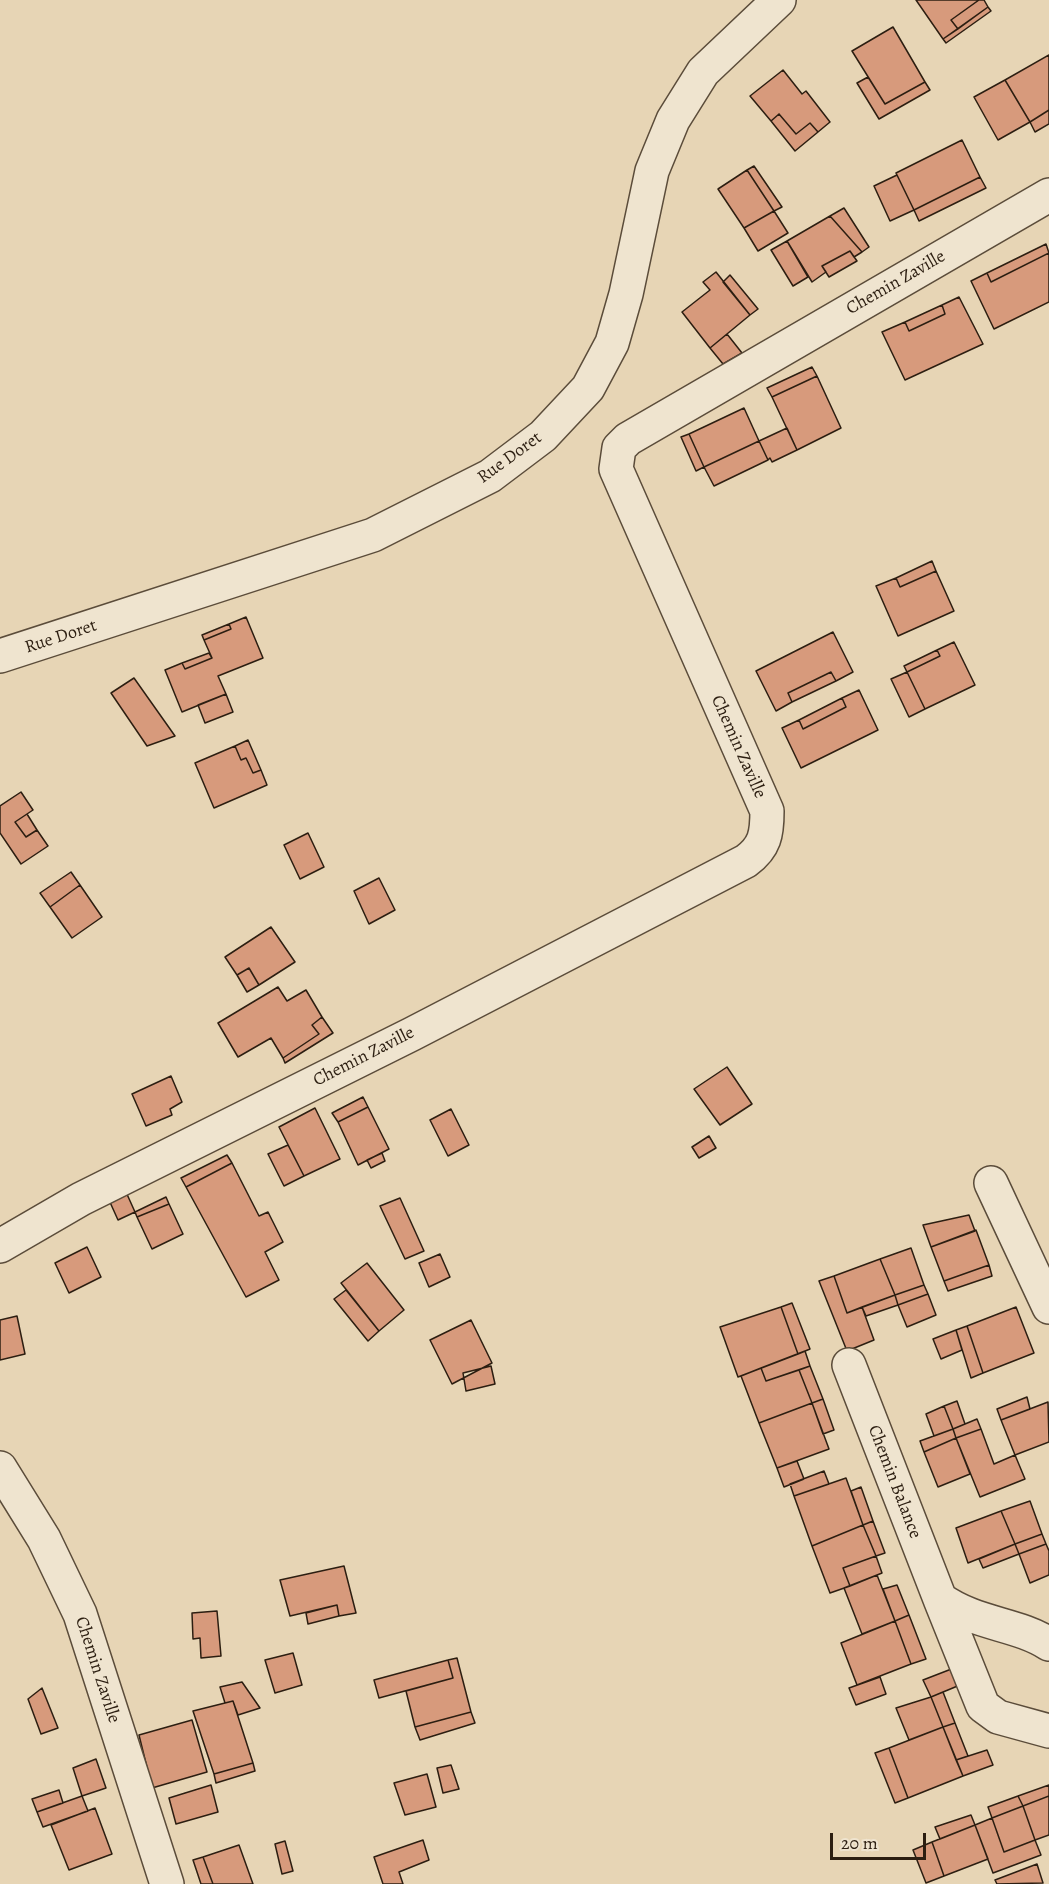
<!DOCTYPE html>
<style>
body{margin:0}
#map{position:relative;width:1049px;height:1884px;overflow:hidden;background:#e7d5b5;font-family:Alegreya,serif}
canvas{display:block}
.scale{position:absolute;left:830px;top:1833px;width:96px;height:27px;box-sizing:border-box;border:3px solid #2c1e11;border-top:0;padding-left:8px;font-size:18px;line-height:21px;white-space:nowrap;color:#2c1e11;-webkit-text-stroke:4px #efe4cf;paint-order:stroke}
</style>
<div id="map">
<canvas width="1049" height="1884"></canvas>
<div class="scale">20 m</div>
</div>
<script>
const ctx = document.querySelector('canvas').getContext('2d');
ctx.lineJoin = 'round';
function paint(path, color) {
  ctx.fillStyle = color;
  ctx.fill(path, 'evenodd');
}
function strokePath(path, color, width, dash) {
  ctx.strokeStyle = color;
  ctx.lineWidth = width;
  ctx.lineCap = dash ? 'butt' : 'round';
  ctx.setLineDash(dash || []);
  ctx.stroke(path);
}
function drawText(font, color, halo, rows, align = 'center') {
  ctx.font = font + ' Alegreya,serif';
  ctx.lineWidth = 4.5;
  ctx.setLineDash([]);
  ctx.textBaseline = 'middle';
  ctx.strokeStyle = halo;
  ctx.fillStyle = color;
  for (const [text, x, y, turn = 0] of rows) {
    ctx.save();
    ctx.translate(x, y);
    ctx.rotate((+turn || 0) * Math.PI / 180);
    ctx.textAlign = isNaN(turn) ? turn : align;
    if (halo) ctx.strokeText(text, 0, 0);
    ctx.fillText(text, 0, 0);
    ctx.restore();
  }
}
const building = new Path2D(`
 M 916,0 L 979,0 L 951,20 L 958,29 L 943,39 Z
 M 979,0 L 984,0 L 988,7 L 958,29 L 951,20 Z
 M 988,7 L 991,11 L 946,43 L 943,39 Z
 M 893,27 L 925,82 L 885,104 L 852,51 Z
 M 1049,55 L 1049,110 L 1030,122 L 1005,80 Z
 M 783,70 L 802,94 L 806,91 L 830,122 L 818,132 L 810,123 L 796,134 L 779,114 L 771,121 L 750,96 Z
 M 868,77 L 885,104 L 925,82 L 930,90 L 879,119 L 857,83 Z
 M 1005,80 L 1030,122 L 998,140 L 974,97 Z
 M 1049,110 L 1049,124 L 1035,132 L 1030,122 Z
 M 779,114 L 796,134 L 810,123 L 818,132 L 795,151 L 771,121 Z
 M 962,140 L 980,177 L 914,210 L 896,173 Z
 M 754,166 L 782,207 L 774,211 L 747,170 Z
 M 747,170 L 774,211 L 744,228 L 718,189 Z
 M 897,175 L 914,210 L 890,221 L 874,186 Z
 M 980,177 L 986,188 L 919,221 L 914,210 Z
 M 844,208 L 869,247 L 862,252 L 830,216 Z
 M 774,211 L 788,233 L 758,251 L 744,228 Z
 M 830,216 L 862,252 L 854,257 L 850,251 L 822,266 L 826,272 L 812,282 L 787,241 Z
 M 787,241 L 808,277 L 793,286 L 771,250 Z
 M 1046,244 L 1049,253 L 991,282 L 987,273 Z
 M 850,251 L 857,261 L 829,277 L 822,266 Z
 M 1049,253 L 1049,302 L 994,329 L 971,281 L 987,273 L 991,282 Z
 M 716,272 L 750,315 L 710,348 L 682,312 L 710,290 L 703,282 Z
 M 730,275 L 758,309 L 750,315 L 723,282 Z
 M 959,297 L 983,344 L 905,380 L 882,332 L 905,322 L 909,331 L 945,314 L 942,305 Z
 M 942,305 L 945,314 L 909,331 L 905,322 Z
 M 727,334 L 742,353 L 723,364 L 710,348 Z
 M 812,367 L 817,376 L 772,397 L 767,388 Z
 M 817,376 L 841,428 L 797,450 L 772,397 Z
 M 744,408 L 759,441 L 704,467 L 689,434 Z
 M 787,428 L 797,450 L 772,462 L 770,458 L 768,460 L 759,441 Z
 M 689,434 L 704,467 L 696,471 L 681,437 Z
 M 759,441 L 768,460 L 714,486 L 704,467 Z
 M 932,561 L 936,571 L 900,587 L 896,578 Z
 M 936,571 L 954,611 L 898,636 L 876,586 L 896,578 L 900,587 Z
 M 246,617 L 263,658 L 218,676 L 226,694 L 182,712 L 165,670 L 182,663 L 185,669 L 212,658 L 204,640 L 231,629 L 229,624 Z
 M 229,624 L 231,629 L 204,640 L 202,635 Z
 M 833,632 L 853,672 L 836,681 L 831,672 L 788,693 L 792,702 L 776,711 L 756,671 Z
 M 954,642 L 975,685 L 925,709 L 907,672 L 940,656 L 937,650 Z
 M 937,650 L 940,656 L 907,672 L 904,666 Z
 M 209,653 L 212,658 L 185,669 L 182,663 Z
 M 831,672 L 836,681 L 792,702 L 788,693 Z
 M 907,672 L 925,709 L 909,717 L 891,679 Z
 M 134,678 L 175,736 L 147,746 L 111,693 Z
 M 859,690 L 878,730 L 801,768 L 782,728 L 799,720 L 803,729 L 846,707 L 842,698 Z
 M 226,694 L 233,712 L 205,723 L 198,705 Z
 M 842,698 L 846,707 L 803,729 L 799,720 Z
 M 248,740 L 261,770 L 253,773 L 246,758 L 241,760 L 235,746 Z
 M 235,746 L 241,760 L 246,758 L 253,773 L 261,770 L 267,785 L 214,808 L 195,763 Z
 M 21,792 L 33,810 L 15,822 L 26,837 L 37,830 L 48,846 L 21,864 L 0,833 L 0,806 Z
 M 27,814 L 37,830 L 26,837 L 15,822 Z
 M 308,833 L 324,867 L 300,879 L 284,845 Z
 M 71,872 L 80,885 L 50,907 L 40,893 Z
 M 379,878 L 395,910 L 369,924 L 354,891 Z
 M 80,885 L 102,917 L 72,938 L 50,907 Z
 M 271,927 L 295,962 L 259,985 L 249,968 L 237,975 L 225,957 Z
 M 249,968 L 259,985 L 247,992 L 237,975 Z
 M 278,987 L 287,1001 L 306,990 L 322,1017 L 312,1025 L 319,1034 L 283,1058 L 271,1038 L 238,1057 L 218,1023 Z
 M 322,1017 L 333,1033 L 285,1063 L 283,1058 L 319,1034 L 312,1025 Z
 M 727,1067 L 752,1104 L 720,1125 L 694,1089 Z
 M 171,1076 L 182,1102 L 170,1109 L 172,1115 L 146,1126 L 132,1094 Z
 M 363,1097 L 368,1107 L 338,1122 L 332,1113 Z
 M 368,1107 L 389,1149 L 358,1165 L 338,1122 Z
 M 315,1108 L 340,1159 L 304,1176 L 279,1127 Z
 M 451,1109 L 469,1145 L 448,1156 L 430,1120 Z
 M 709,1136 L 716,1148 L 699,1158 L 692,1147 Z
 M 288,1145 L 304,1176 L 284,1186 L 268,1154 Z
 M 382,1153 L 385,1161 L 371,1168 L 367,1160 Z
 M 227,1155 L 232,1163 L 186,1187 L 181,1178 Z
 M 232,1163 L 259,1216 L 268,1212 L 283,1242 L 265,1252 L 279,1280 L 246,1297 L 186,1187 Z
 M 126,1192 L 135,1212 L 118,1220 L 109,1200 Z
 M 166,1197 L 169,1204 L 137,1217 L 135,1212 Z
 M 400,1198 L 424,1251 L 405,1259 L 380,1206 Z
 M 169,1204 L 183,1234 L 152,1249 L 137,1217 Z
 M 969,1215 L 975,1231 L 931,1247 L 923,1225 Z
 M 976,1230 L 989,1265 L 944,1281 L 931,1247 Z
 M 87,1247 L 101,1277 L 69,1293 L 55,1263 Z
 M 911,1248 L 924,1285 L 895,1295 L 880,1259 Z
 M 440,1254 L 450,1277 L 429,1287 L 419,1263 Z
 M 880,1259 L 895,1295 L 847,1313 L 834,1276 Z
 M 367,1263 L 404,1310 L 379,1331 L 341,1283 Z
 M 989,1265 L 992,1276 L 948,1291 L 944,1281 Z
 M 834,1276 L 847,1313 L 862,1307 L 874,1340 L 847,1351 L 819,1281 Z
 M 924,1285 L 928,1294 L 898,1305 L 895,1295 Z
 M 346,1290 L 379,1331 L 368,1341 L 334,1299 Z
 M 928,1294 L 936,1315 L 907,1327 L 898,1305 Z
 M 895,1295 L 898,1305 L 866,1316 L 862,1307 Z
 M 792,1303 L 810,1349 L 798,1354 L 781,1307 Z
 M 781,1307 L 798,1354 L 738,1377 L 720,1327 Z
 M 1016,1307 L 1034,1353 L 983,1373 L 967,1326 Z
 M 17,1316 L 25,1354 L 0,1360 L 0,1320 Z
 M 471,1320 L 492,1363 L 452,1384 L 430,1340 Z
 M 967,1326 L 983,1373 L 971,1378 L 956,1330 Z
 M 956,1330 L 962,1350 L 941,1359 L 933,1339 Z
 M 805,1351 L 810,1366 L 766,1381 L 761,1368 Z
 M 491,1366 L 495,1384 L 466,1391 L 463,1373 Z
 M 810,1366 L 823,1399 L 812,1403 L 799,1370 Z
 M 761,1368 L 766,1381 L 799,1370 L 812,1403 L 759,1423 L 741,1376 Z
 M 1027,1397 L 1030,1409 L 1001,1420 L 997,1409 Z
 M 823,1399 L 834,1430 L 823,1434 L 812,1403 Z
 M 957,1401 L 965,1424 L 953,1429 L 944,1406 Z
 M 1048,1402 L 1049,1442 L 1015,1455 L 1001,1420 Z
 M 812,1403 L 829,1449 L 777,1468 L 759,1423 Z
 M 944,1406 L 953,1429 L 934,1436 L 926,1414 Z
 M 977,1419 L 981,1429 L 956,1438 L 953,1429 Z
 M 953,1429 L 956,1438 L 924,1452 L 920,1441 Z
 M 981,1429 L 994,1464 L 1015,1455 L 1025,1479 L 980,1497 L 956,1438 Z
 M 956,1438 L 970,1474 L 938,1487 L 924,1452 Z
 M 797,1461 L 804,1479 L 784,1487 L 777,1468 Z
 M 824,1471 L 829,1484 L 794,1496 L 790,1484 Z
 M 846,1478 L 863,1525 L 812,1546 L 794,1496 Z
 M 861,1487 L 873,1521 L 863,1525 L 851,1491 Z
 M 1030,1501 L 1042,1534 L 1015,1544 L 1001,1511 Z
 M 1001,1511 L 1015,1544 L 968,1563 L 956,1528 Z
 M 873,1521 L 885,1553 L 876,1556 L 863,1525 Z
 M 863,1525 L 876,1556 L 843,1568 L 850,1586 L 830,1593 L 812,1546 Z
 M 1042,1534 L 1046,1544 L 1019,1554 L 1015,1544 Z
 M 1015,1544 L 1019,1554 L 983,1568 L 979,1559 Z
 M 1046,1544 L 1049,1551 L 1049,1575 L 1030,1583 L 1019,1554 Z
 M 876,1556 L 882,1573 L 850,1586 L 843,1568 Z
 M 344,1566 L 356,1613 L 339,1616 L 337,1605 L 290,1616 L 280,1580 Z
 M 877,1575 L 895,1621 L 862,1634 L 844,1588 Z
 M 897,1585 L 909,1615 L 895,1621 L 883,1589 Z
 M 337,1605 L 339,1616 L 308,1624 L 306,1613 Z
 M 217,1611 L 221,1656 L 201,1658 L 200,1638 L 193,1639 L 192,1613 Z
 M 909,1615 L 926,1659 L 911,1664 L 895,1621 Z
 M 895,1621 L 911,1664 L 857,1685 L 841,1643 Z
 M 293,1653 L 302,1685 L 275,1693 L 265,1660 Z
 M 457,1658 L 471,1712 L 415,1727 L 406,1691 L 453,1678 L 448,1660 Z
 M 448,1660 L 453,1678 L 379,1698 L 374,1680 Z
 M 954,1668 L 960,1685 L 931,1697 L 923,1680 Z
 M 880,1677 L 886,1694 L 856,1705 L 849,1688 Z
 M 242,1682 L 260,1708 L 238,1715 L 233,1701 L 225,1703 L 220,1687 Z
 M 42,1688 L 58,1728 L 41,1734 L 28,1699 Z
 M 943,1692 L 955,1723 L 943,1727 L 931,1697 Z
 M 931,1697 L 943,1727 L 909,1740 L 896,1708 Z
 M 233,1701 L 253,1763 L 214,1774 L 193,1711 Z
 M 471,1712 L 475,1723 L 420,1740 L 415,1727 Z
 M 192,1720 L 207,1772 L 152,1788 L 139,1735 Z
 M 955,1723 L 968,1756 L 956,1760 L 943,1727 Z
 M 943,1727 L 963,1776 L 908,1798 L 889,1748 Z
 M 889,1748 L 908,1798 L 895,1803 L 875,1753 Z
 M 987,1750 L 993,1765 L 963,1776 L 956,1760 Z
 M 96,1759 L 106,1788 L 82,1796 L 73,1768 Z
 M 253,1763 L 255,1771 L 216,1783 L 214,1774 Z
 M 451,1765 L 459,1789 L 443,1793 L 437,1768 Z
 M 427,1774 L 436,1807 L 405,1815 L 394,1783 Z
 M 211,1785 L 218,1812 L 176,1824 L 169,1798 Z
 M 1049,1785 L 1049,1796 L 1023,1806 L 1018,1796 Z
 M 59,1790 L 63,1803 L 37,1812 L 32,1799 Z
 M 82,1796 L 88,1811 L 43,1827 L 37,1812 Z
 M 1018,1796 L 1023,1806 L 992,1818 L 988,1807 Z
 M 1049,1796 L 1049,1835 L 1035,1840 L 1023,1806 Z
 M 1023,1806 L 1035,1840 L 1004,1852 L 992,1818 Z
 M 95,1808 L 112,1854 L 69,1870 L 51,1825 Z
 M 971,1815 L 975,1825 L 940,1839 L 935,1827 Z
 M 992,1818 L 1004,1852 L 1035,1840 L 1041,1855 L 993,1873 L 975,1825 Z
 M 975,1825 L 988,1859 L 944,1876 L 932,1842 Z
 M 423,1840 L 429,1860 L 399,1872 L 403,1884 L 383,1884 L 374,1857 Z
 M 285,1841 L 293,1871 L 282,1874 L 275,1844 Z
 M 932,1842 L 944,1876 L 926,1883 L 913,1850 Z
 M 239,1845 L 253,1884 L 213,1884 L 203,1857 Z
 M 203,1857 L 213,1884 L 201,1884 L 193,1860 Z
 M 1037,1864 L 1043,1883 L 997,1884 L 995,1880 Z`);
paint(building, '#d79a7c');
strokePath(building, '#2c1e11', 1.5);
const street = new Path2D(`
 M 0,656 L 373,535 L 490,476 L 543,436 L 588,388 L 612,343 L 626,294 L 652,171 L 673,120 L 703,72 L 779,0
 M 991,1183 L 1049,1307
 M 0,1246 L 81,1199 L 412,1034 L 746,861 C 765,847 767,834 767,811 L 616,469 L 619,448 L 628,439 L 1049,195
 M 849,1365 L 940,1599 C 977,1625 1016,1623 1049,1644
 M 0,1468 L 44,1539 L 80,1614 L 167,1884
 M 940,1599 L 983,1706 L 998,1717 L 1049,1731`);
strokePath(street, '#5b4c3a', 36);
strokePath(street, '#efe4cf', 33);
drawText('18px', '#2c1e11', '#efe4cf', [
 ["Chemin Zaville",896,283,-30],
 ["Rue Doret",510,458,-36],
 ["Rue Doret",61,637,-18],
 ["Chemin Zaville",738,747,66],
 ["Chemin Zaville",364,1057,-27],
 ["Chemin Balance",894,1482,69],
 ["Chemin Zaville",97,1670,72]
]);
</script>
